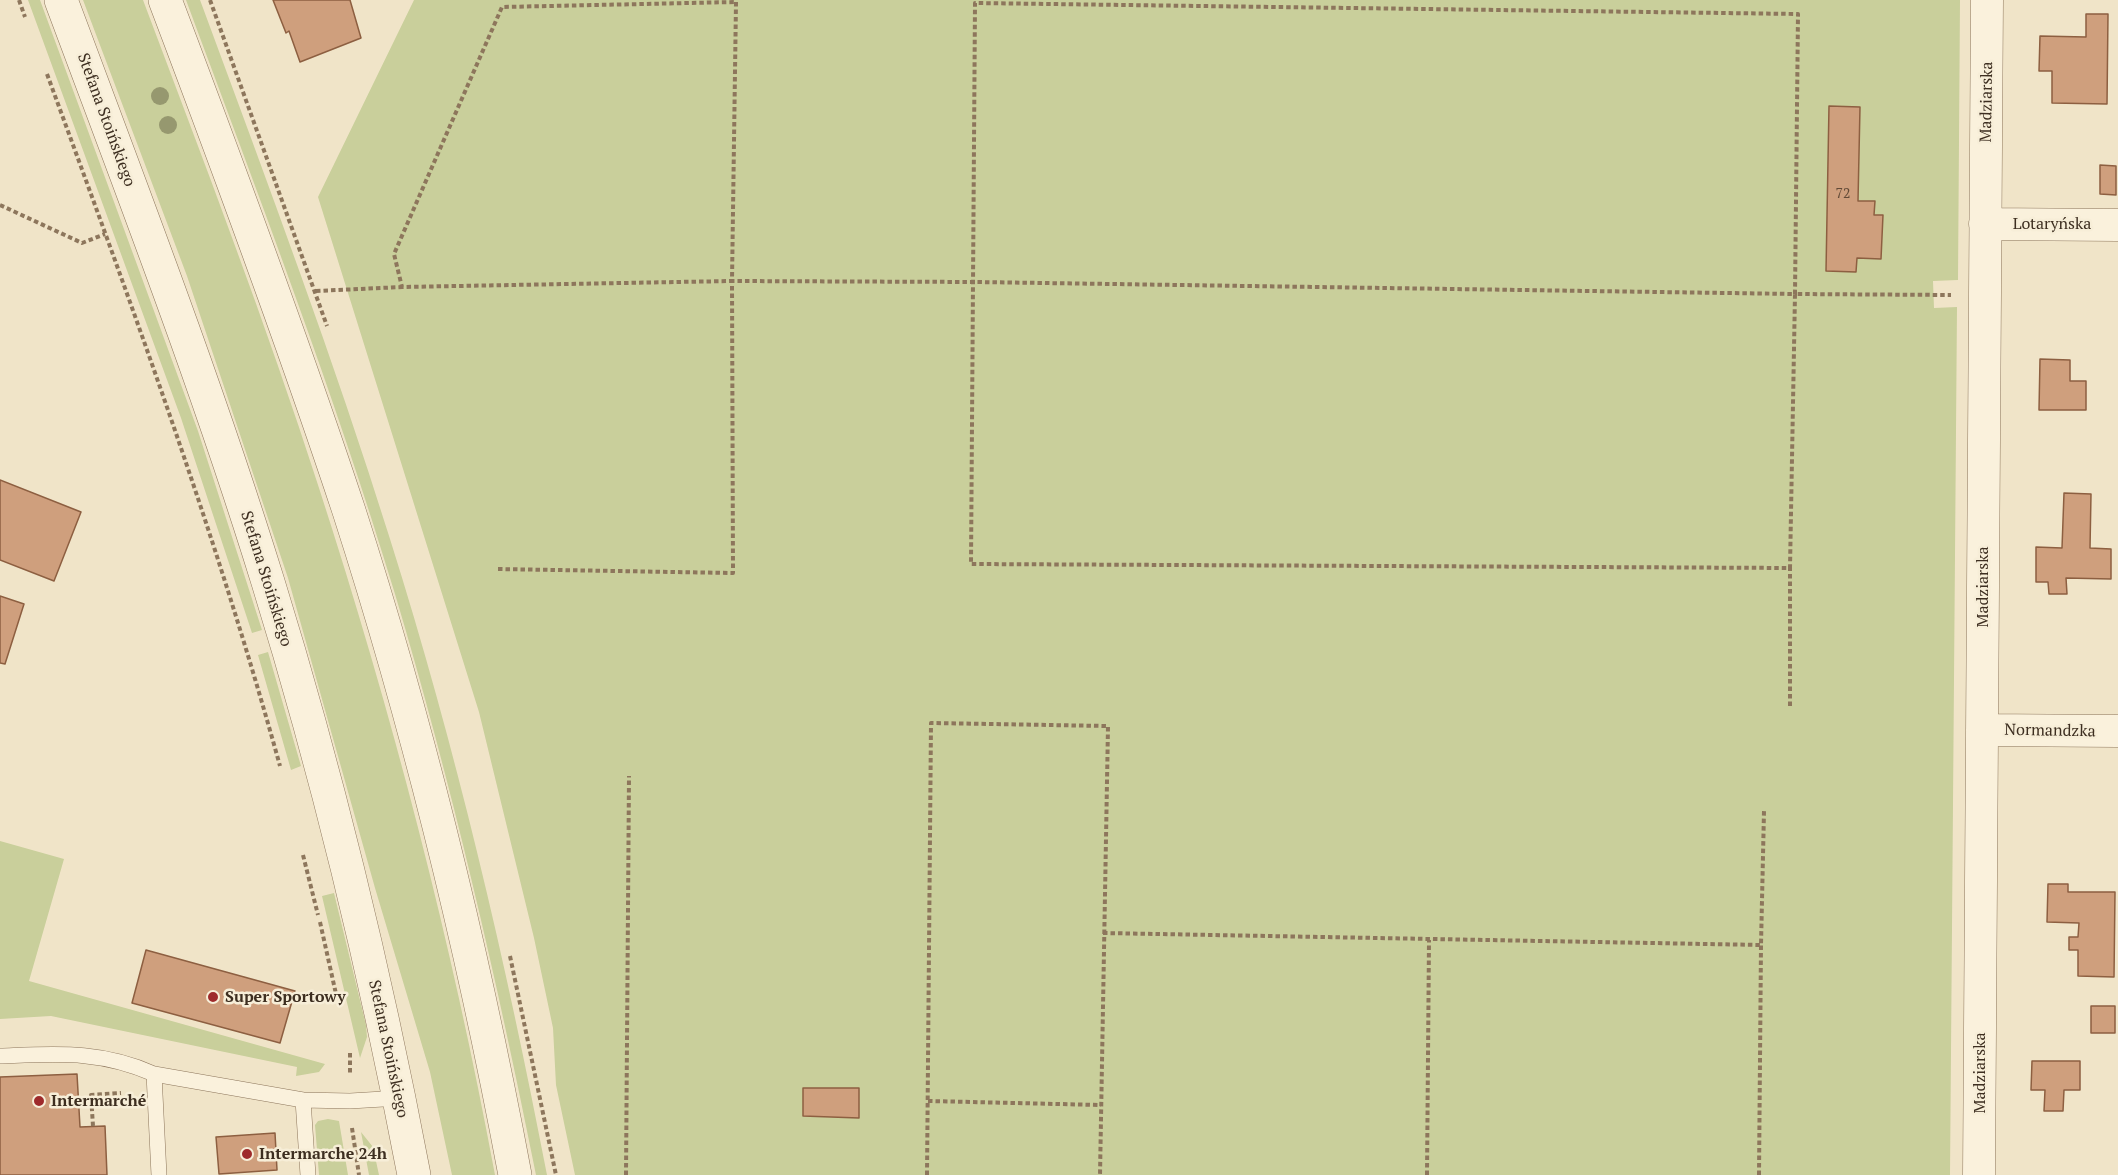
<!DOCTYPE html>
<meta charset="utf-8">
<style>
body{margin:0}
canvas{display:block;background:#f0e4c8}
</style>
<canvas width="2118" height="1175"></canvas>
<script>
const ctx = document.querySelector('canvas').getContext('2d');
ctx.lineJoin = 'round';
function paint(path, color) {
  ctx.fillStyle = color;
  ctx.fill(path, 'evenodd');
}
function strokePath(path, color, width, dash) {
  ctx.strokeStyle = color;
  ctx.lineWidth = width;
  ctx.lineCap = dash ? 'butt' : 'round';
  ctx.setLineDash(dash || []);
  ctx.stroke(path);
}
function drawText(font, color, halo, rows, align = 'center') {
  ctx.font = font + ' "PT Serif",serif';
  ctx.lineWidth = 5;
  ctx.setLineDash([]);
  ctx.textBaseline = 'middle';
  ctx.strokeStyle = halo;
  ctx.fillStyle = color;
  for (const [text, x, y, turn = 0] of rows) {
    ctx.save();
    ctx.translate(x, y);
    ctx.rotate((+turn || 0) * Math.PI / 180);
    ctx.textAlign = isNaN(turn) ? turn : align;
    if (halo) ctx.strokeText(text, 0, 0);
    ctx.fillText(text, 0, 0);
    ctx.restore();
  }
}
paint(new Path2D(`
 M 28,0 L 40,0 L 198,431 L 262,630 L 252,633 L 181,418 Z
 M 83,0 L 143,0 C 204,162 266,323 319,488 C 392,713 452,942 495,1175 L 452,1175 L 430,1072 L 375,888 L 288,578 L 187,276 Z
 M 186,0 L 200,0 L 203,8 C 268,184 334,360 390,539 C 456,748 506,961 547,1175 L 536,1175 C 497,979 452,785 395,594 C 334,392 259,197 186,0 Z
 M 414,0 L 1960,0 L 1958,280 L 1933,281 L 1934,308 L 1957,307 L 1950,1175 L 575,1175 L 556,1085 L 553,1028 L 534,938 L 479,712 L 318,197 Z
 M 268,652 L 301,766 L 291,770 L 258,655 Z
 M 0,841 L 64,859 L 29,981 L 325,1064 L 319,1072 L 296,1076 L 297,1067 L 51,1016 L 0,1019 Z
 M 334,893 L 366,1025 L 367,1037 L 360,1058 L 322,896 Z
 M 328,1119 L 339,1121 L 348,1175 L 319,1175 L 315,1125 L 318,1121 Z
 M 361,1132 L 373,1147 L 379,1175 L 369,1175 Z`), '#c9cf9b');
const building = new Path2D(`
 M 273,0 L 350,0 L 361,38 L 300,62 L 289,31 L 286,33 Z
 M 2086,14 L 2108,14 L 2107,104 L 2052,103 L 2052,71 L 2039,71 L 2040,36 L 2086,37 Z
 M 1829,106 L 1860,107 L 1858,201 L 1875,201 L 1874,215 L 1883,215 L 1881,259 L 1857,258 L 1856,272 L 1826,271 Z
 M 2100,165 L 2116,166 L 2116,195 L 2100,194 Z
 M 2040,359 L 2070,360 L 2070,381 L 2086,381 L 2086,410 L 2039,410 Z
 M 0,480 L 81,512 L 54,581 L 0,560 Z
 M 2064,493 L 2091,494 L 2090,548 L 2111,549 L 2111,579 L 2066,578 L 2067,594 L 2049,594 L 2048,582 L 2036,582 L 2036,547 L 2062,548 Z
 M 0,596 L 24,604 L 5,664 L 0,663 Z
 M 2048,884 L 2068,884 L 2068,892 L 2115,892 L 2114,977 L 2078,976 L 2078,950 L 2069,950 L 2069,937 L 2078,937 L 2079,923 L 2047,922 Z
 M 146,950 L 295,991 L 280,1043 L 132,1003 Z
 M 2091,1006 L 2115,1006 L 2115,1033 L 2091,1033 Z
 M 2032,1061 L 2080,1061 L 2080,1090 L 2064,1090 L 2063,1111 L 2044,1111 L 2045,1090 L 2031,1090 Z
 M 77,1074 L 80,1127 L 105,1126 L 107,1175 L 0,1175 L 0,1077 Z
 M 803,1088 L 859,1088 L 859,1118 L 803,1116 Z
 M 275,1133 L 277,1170 L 219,1174 L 216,1137 Z`);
paint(building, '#cf9f7d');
strokePath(building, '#8d5f41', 1.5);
const service = new Path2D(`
 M 0,1056 C 57,1054 100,1050 154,1074
 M 303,1100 L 308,1175
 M 159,1175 L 154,1074 L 303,1100 L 350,1101 L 400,1098`);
const minor = new Path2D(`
 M 1985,224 L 2118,225
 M 1982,730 L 2118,731
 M 1979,1175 L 1987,0`);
const tertiary = new Path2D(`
 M 61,0 C 133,193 207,385 268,582 C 328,776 376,975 414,1175
 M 165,0 C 229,169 292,339 349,511 C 419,728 473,951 515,1175`);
strokePath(service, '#8d765c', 16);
strokePath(minor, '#8d765c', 33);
strokePath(tertiary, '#8d765c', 34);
strokePath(new Path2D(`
 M 19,0 L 25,17
 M 210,0 L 327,326
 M 736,2 L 732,281 L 402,287 L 394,254 L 502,7 Z
 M 47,74 C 131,303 215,531 280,766
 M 0,205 L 82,243 L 105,234
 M 316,291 L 402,287
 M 498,569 L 733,573 L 732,281 L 975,282 L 1795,294 L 1798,14 L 975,3 L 971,564 L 1790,568 L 1795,294 L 1951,295
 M 1790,706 L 1790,568
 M 303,855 L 318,915
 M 320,922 L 336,994
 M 1103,933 L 1761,945 L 1764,811
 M 510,956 L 556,1175
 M 350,1053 L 350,1073
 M 928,1101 L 1101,1105
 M 93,1126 L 91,1095 L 121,1093
 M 352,1128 L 359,1175
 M 626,1175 L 629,776
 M 927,1175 L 931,723 L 1108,726 L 1100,1175
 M 1427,1175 L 1429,940
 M 1759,1175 L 1761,945`), '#8d765c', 4, [4.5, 3]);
strokePath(service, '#faf1dc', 15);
strokePath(minor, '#faf1dc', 32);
strokePath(tertiary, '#faf1dc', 33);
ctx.fillStyle = '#96986f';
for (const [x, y] of [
 [160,96],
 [168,125]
]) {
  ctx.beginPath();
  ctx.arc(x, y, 9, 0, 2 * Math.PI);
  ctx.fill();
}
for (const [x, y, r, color] of [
 [213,997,6,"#9e2a2b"],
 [39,1101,6,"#9e2a2b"],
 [247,1154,6,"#9e2a2b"]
]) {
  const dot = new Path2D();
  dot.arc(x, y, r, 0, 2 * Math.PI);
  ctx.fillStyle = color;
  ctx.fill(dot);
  strokePath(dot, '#f7eed8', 2);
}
drawText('14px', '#624a37', null, [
 ["72",1843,194]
]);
drawText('16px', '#3d2e20', '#f7eed8', [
 ["Madziarska",1987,102,-89],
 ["Stefana Stoińskiego",106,120,70],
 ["Lotaryńska",2052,224],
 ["Stefana Stoińskiego",266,579,73],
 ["Madziarska",1983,587,-90],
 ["Normandzka",2050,731,1],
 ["Stefana Stoińskiego",388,1049,78],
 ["Madziarska",1980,1073,-90]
]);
drawText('bold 16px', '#3d2e20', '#f7eed8', [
 ["Super Sportowy",225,997],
 ["Intermarché",51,1101],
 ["Intermarche 24h",259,1154]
], 'left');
</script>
